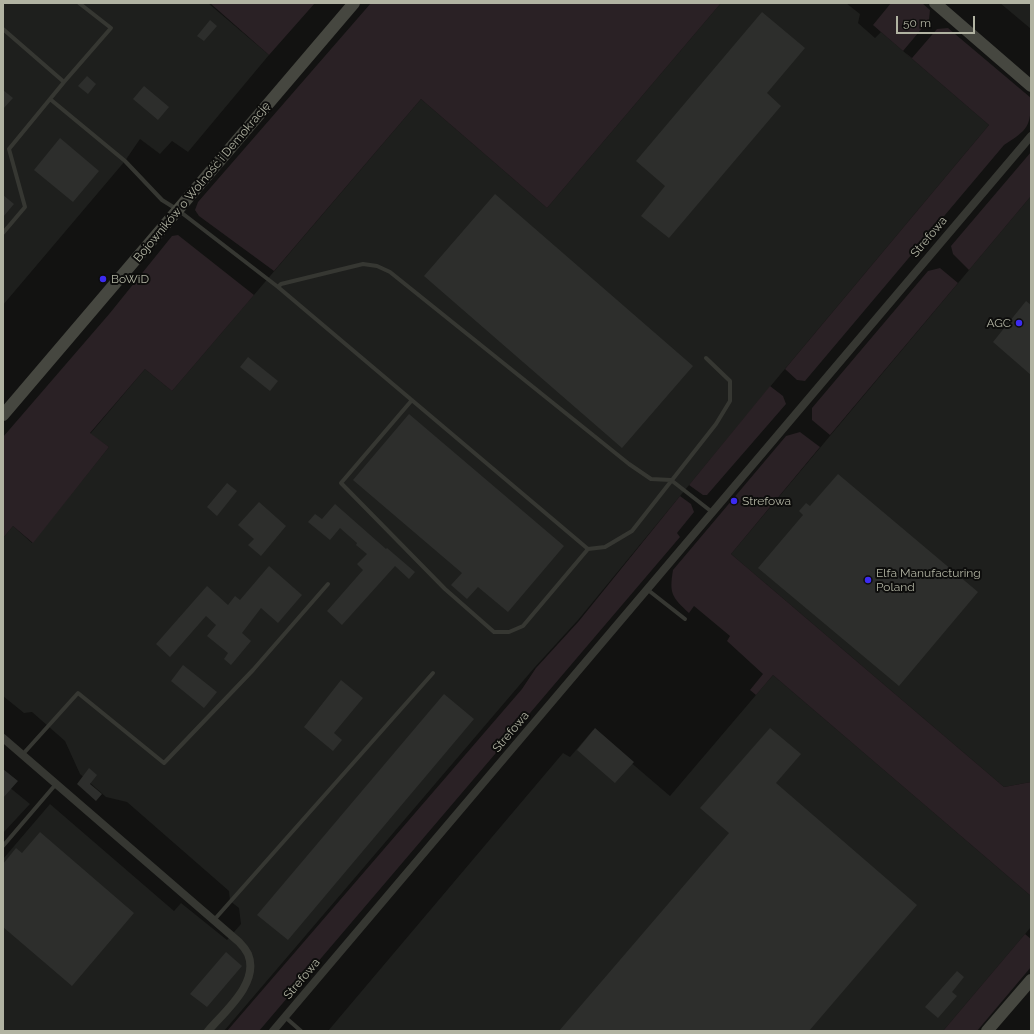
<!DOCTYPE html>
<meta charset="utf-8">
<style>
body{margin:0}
#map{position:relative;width:1034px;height:1034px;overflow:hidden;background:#121211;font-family:Raleway,sans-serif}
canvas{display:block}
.frame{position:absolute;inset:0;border:4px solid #b1b3a2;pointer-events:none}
.scale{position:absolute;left:896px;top:16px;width:79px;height:18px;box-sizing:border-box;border:2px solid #b1b3a2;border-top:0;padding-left:5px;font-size:12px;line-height:14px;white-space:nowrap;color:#b1b3a2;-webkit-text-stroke:3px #0d0d0c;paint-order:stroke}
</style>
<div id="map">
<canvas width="1034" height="1034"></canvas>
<div class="frame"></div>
<div class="scale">50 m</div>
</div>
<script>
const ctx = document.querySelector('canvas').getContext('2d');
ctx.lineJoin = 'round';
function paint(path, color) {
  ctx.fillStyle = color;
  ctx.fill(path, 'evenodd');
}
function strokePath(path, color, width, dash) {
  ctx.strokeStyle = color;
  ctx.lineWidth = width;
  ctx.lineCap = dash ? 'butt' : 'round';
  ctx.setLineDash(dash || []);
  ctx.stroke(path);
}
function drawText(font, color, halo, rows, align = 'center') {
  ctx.font = font + ' Raleway,sans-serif';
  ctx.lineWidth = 4;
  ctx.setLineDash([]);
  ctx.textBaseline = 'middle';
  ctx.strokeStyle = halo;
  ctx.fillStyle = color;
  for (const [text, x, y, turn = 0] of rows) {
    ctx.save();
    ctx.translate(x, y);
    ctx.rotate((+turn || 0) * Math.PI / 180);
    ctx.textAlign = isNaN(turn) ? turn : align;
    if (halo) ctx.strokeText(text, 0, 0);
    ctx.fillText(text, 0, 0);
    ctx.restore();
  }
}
paint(new Path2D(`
 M 3,3 L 208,3 L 269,55 L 188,152 L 172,141 L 160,154 L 140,139 L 125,161 L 3,305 Z
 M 721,3 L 846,3 L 860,14 L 858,23 L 875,38 L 881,32 L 989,125 L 764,394 L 578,620 L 535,667 L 224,1031 L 3,1031 L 3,859 L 50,804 L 174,911 L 181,903 L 227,940 L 241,924 L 239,908 L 230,901 L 229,891 L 127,802 L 106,797 L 80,774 L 65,741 L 32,712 L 24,713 L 3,696 L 3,538 L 13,526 L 32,543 L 109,447 L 90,434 L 145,369 L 172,391 L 421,99 L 547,208 Z
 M 1000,3 L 1031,3 L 1031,29 Z
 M 1031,196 L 1031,782 L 1004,787 L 731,554 Z
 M 773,675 L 1031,896 L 1031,927 L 943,1031 L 328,1031 L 563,753 L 570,757 L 593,730 L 670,796 Z
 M 3,782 L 30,804 L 3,833 Z`), '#1e1f1d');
paint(new Path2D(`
 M 210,3 L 315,3 L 269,55 Z
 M 371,3 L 721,3 L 547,208 L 421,99 L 274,271 L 199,216 L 195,210 L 198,202 Z
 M 891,3 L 922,3 L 930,10 L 929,20 L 903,51 L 912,58 L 937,29 L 948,28 L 1031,98 C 1031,126 1028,130 1004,145 L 805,381 L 797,380 L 785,369 L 989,125 L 881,32 L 873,25 Z
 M 1031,152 L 1031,196 L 969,270 L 953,254 L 951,246 Z
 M 178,235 L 254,295 L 172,391 L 145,369 L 90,433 L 109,447 L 33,543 L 13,526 L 3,538 L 3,437 L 110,313 L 172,236 Z
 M 940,268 L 958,283 L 830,435 L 812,420 L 812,408 L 928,271 Z
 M 770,386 L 783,396 L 786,404 L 707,495 L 703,495 L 689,485 Z
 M 800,432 L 820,447 L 731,554 L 1004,787 L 1031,782 L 1031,896 L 773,675 L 756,695 L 750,690 L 763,674 L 727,641 L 730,636 L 694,606 L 689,613 C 672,597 669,594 673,570 L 786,436 Z
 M 680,496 L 691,504 L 694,512 L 677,533 L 680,537 L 259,1031 L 227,1031 L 522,689 L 536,668 L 579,621 Z
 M 1025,934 L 1031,939 L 1031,967 L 977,1031 L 943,1031 Z`), '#2a2125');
paint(new Path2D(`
 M 762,12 L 805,48 L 767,93 L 781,106 L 669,238 L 641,216 L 665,186 L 636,161 Z
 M 210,20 L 217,26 L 204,41 L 197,36 Z
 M 87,76 L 96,84 L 88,94 L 78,86 Z
 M 144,86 L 169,107 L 158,120 L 133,99 Z
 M 3,90 L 13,98 L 3,109 Z
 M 60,138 L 99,171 L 73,202 L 34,170 Z
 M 495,194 L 693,366 L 622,448 L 424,276 Z
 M 3,195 L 14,204 L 3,217 Z
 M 1026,301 L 1031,305 L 1031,375 L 993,342 Z
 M 248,357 L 278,381 L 270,391 L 240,367 Z
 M 409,414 L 564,546 L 508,612 L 478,587 L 467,599 L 451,585 L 462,573 L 353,480 Z
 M 838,474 L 978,592 L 899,686 L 758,568 L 803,515 L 799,511 L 806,503 L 810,506 Z
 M 227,483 L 237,491 L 217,516 L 207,507 Z
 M 259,502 L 286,526 L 261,556 L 248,545 L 254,539 L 238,525 Z
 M 335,504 L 386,549 L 387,548 L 415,572 L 409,579 L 395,566 L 342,625 L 327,611 L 363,570 L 357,564 L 367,554 L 356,545 L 357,543 L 340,528 L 330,540 L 308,522 L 315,514 L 322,519 Z
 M 269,566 L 302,595 L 278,623 L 261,608 L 242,633 L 251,641 L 231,665 L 224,659 L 228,653 L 207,636 L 216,625 L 206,616 L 170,657 L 156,644 L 207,586 L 228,605 L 235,596 L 240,600 Z
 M 183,665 L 217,692 L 204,708 L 171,681 Z
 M 341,680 L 363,698 L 334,733 L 342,740 L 333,751 L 304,727 Z
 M 444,694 L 474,719 L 288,940 L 257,915 Z
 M 595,728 L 634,762 L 615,783 L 577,750 Z
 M 770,728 L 801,754 L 776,783 L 917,905 L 809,1031 L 559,1031 L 729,833 L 700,808 Z
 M 89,768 L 97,775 L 90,784 L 102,794 L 96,801 L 77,784 Z
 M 3,769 L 18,781 L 3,798 Z
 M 40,832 L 134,913 L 72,986 L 3,927 L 3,864 L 16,848 L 22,853 Z
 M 226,952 L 242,966 L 207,1007 L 190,994 Z
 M 957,971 L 964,977 L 952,992 L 957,996 L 938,1018 L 925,1007 Z`), '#2d2e2c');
strokePath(new Path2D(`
 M 3,29 L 64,82 L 111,28 L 79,3
 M 50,99 L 125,161 L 162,200 L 178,210 L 278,287
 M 3,233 L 25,207 L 9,149 L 64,82
 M 412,400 L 341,483 L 445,589 L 494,632 L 509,632 L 523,626 L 588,549 L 605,547 L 632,531 L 716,424 L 730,401 L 730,381 L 706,358
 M 588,549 L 278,287 L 281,284 L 363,264 L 377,266 L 390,272 L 629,464 L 651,479 L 671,480 L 712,512
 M 648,590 L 685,619
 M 23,754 L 78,693 L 164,763 L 253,670 L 328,584
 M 3,846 L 56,784
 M 214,920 L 433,673
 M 285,1017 L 301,1031`), '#363732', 4);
strokePath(new Path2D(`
 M 3,738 L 239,942 C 242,945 246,950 248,954 C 260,983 224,1012 208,1031
 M 273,1031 L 1031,136`), '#363732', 8);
strokePath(new Path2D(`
 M 935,3 L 1031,86
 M 3,415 L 354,3
 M 987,1031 L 1031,980`), '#464740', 12);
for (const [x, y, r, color] of [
 [103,279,4,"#3c2bf1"],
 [1019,323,4,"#3c2bf1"],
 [734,501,4,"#3c2bf1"],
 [868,580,4,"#3c2bf1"]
]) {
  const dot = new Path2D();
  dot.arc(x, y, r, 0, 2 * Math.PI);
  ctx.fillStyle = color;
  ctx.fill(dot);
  strokePath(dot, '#0d0d0c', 1.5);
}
drawText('12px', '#b1b3a2', '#0d0d0c', [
 ["Bojowników o Wolność i Demokrację",202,182,-50],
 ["Strefowa",929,237,-50],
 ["Strefowa",511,732,-50],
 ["Strefowa",302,979,-50]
]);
drawText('12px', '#b1b3a2', '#0d0d0c', [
 ["BoWiD",111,279],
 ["AGC",1011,323,"right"],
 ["Strefowa",742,501],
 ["Elfa Manufacturing",876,573],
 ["Poland",876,587]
], 'left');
</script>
